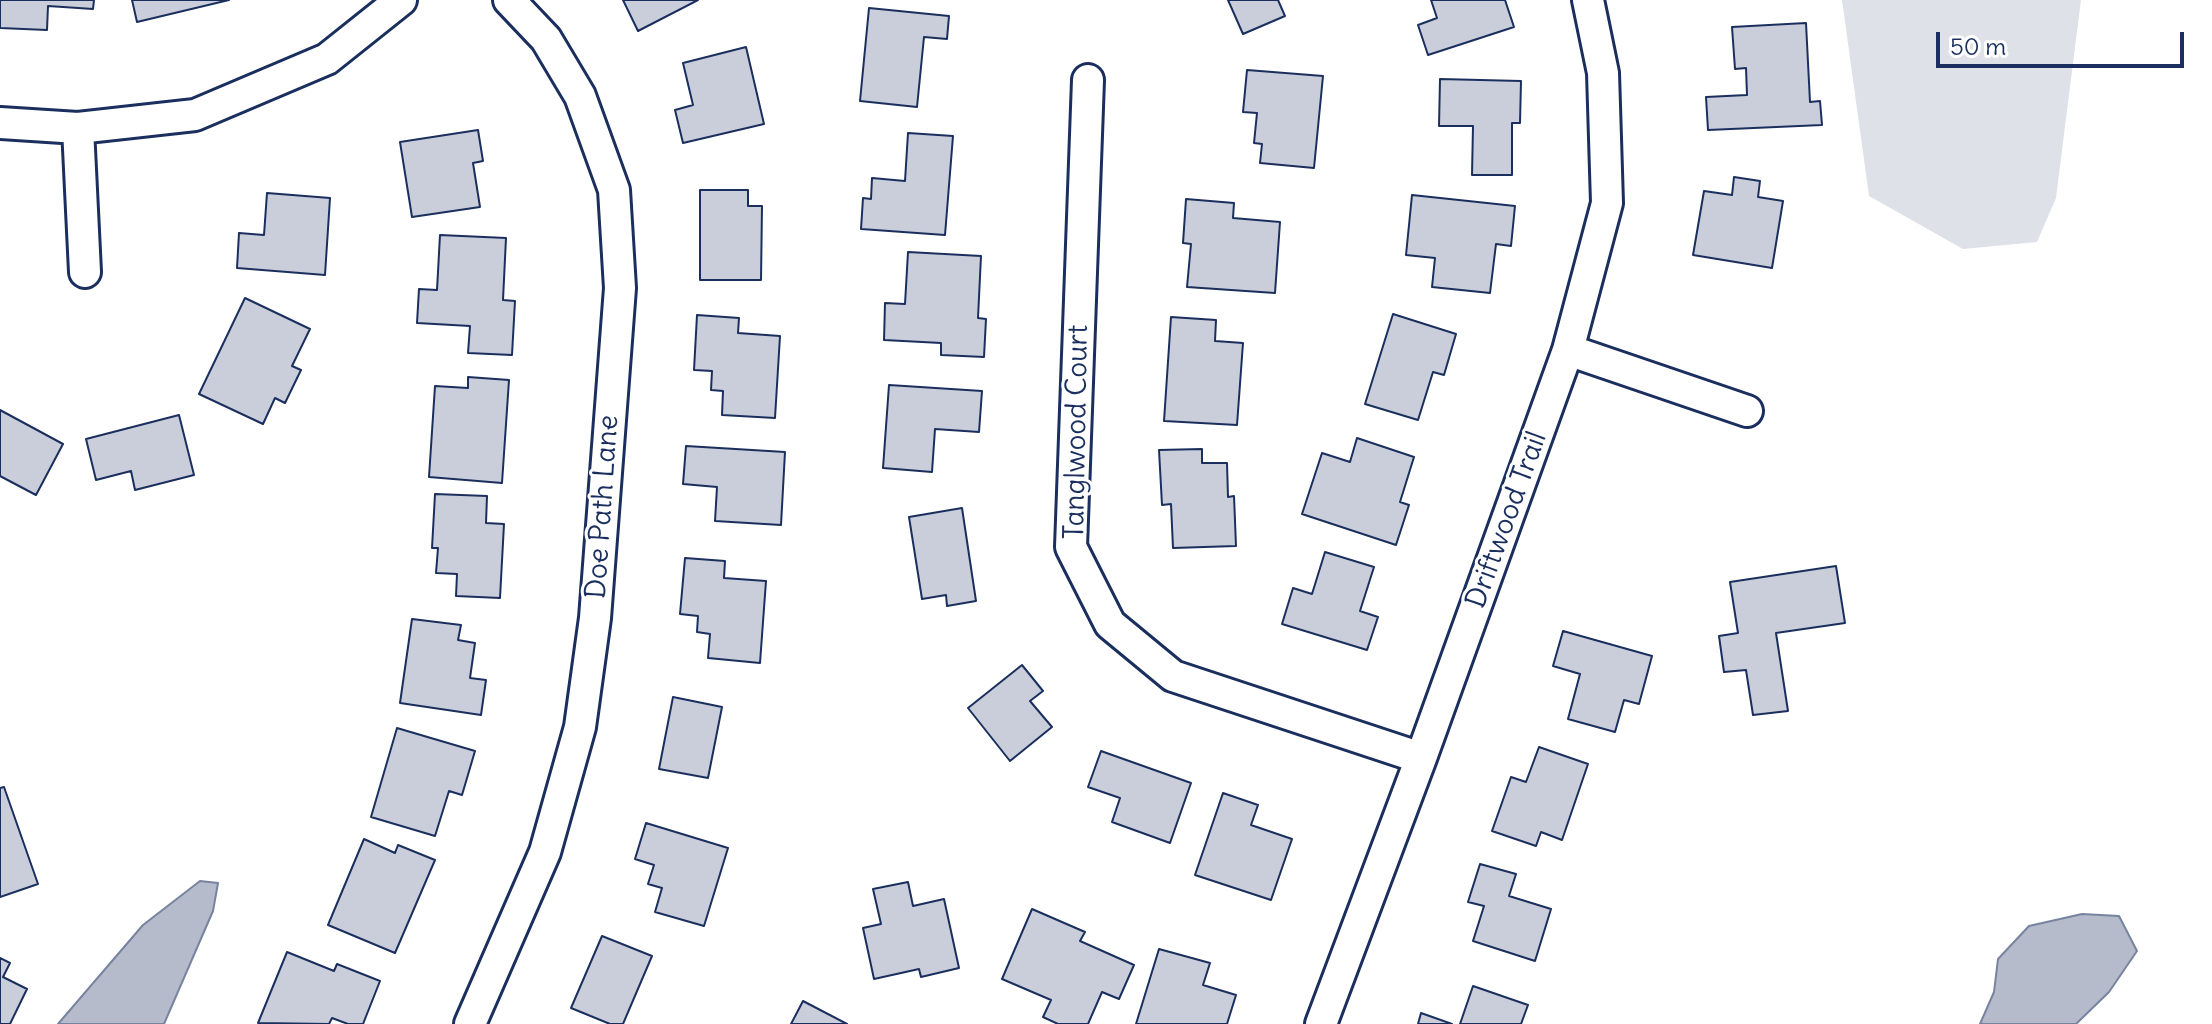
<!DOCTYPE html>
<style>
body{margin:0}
#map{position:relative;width:2212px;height:1024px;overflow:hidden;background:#fff;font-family:Delius,sans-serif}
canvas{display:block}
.scale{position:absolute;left:1936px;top:32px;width:248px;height:36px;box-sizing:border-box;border:4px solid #1b2f5e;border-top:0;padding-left:10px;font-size:24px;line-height:28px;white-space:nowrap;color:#1b2f5e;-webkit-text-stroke:6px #fff;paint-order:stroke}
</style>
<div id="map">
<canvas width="2212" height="1024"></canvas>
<div class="scale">50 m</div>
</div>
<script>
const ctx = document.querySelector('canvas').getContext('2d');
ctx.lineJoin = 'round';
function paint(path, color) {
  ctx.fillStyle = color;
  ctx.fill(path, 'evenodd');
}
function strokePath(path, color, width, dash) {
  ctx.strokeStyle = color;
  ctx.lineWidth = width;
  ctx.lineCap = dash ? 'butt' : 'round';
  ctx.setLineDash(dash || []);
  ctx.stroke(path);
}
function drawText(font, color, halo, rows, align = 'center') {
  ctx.font = font + ' Delius,sans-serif';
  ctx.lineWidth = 6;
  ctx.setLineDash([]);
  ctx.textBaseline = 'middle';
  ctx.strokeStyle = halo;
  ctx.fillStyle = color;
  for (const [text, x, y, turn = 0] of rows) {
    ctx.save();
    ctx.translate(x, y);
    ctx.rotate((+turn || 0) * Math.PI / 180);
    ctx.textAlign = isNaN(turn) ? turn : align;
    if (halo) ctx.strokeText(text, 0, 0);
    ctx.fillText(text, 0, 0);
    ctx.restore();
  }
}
paint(new Path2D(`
 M 1842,0 L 2081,0 L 2056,198 L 2037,242 L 1963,249 L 1869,196 Z`), '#dee1e7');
const water = new Path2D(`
 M 200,881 L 218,883 L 213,911 L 164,1024 L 58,1024 L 143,925 Z
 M 2082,914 L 2119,916 L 2137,951 L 2109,992 L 2076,1024 L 1980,1024 L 1994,992 L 1998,959 L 2029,926 Z`);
paint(water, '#b5bbca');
strokePath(water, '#77839f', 2);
const building = new Path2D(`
 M 0,0 L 94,0 L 93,9 L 48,6 L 47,30 L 0,28 Z
 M 132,0 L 229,0 L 137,22 Z
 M 623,0 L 698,0 L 638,31 Z
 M 1228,0 L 1278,0 L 1285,16 L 1243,34 Z
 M 1431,0 L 1505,0 L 1514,27 L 1428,55 L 1418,25 L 1437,18 Z
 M 869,8 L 949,16 L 947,39 L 924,37 L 917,107 L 860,101 Z
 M 1806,23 L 1810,102 L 1820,101 L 1822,125 L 1708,130 L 1706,97 L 1747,95 L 1746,68 L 1735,69 L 1732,27 Z
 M 746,47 L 764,124 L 683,143 L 675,110 L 693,105 L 683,63 Z
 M 1247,70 L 1323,76 L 1314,168 L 1260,163 L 1262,144 L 1254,143 L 1257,113 L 1243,112 Z
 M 1440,79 L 1521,81 L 1520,123 L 1512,123 L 1512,175 L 1472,175 L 1473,126 L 1439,126 Z
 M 478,130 L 483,161 L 473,163 L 480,207 L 412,217 L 400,142 Z
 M 908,133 L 953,136 L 945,235 L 861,229 L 863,198 L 871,199 L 872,178 L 905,181 Z
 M 1734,177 L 1760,181 L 1758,197 L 1783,201 L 1772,268 L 1693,255 L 1704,191 L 1732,195 Z
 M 700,190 L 748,190 L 748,206 L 762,206 L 761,280 L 700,280 Z
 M 267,193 L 330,198 L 325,275 L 237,268 L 239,233 L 264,235 Z
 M 1412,195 L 1515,206 L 1511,246 L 1496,244 L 1490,293 L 1432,287 L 1435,258 L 1406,255 Z
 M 1186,199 L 1234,203 L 1233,218 L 1280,222 L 1275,293 L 1187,287 L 1191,244 L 1183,243 Z
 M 440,235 L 506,238 L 503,300 L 515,301 L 512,355 L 468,353 L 470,326 L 417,323 L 419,289 L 437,290 Z
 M 908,252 L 981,256 L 978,318 L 986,319 L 984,357 L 941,355 L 941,343 L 884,340 L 885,303 L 905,304 Z
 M 245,298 L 310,329 L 292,366 L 301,370 L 285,403 L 275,398 L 263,424 L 199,394 Z
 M 1393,314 L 1456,334 L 1444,375 L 1433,372 L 1418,420 L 1365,404 Z
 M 697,315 L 739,318 L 738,333 L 780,336 L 775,418 L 722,415 L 723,391 L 711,390 L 712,371 L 694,370 Z
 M 1171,317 L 1216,320 L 1215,341 L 1243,343 L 1237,425 L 1164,421 Z
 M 468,377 L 509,380 L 502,483 L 429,477 L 435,386 L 468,388 Z
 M 889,385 L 982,391 L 979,432 L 935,429 L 932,472 L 883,468 Z
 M 0,410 L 63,444 L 36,495 L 0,476 Z
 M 179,415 L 194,475 L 135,490 L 131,471 L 96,480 L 86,439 Z
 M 1357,438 L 1414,457 L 1400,502 L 1409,505 L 1396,545 L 1302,514 L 1322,453 L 1350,462 Z
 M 686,446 L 785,452 L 781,525 L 715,521 L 717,487 L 683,484 Z
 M 1202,449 L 1202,463 L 1227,463 L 1228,497 L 1234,496 L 1236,546 L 1173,548 L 1171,504 L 1162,505 L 1159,450 Z
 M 435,494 L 487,496 L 486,523 L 504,524 L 500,598 L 456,596 L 457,574 L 436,573 L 438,548 L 432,548 Z
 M 962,508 L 976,601 L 947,606 L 946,595 L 922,599 L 909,517 Z
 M 1325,552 L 1374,567 L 1360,611 L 1378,617 L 1367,650 L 1282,624 L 1293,588 L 1312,594 Z
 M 685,558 L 725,561 L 724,578 L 766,581 L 760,663 L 708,658 L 710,634 L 697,632 L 698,616 L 680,614 Z
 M 1836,566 L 1845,623 L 1776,633 L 1788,711 L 1753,715 L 1746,670 L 1724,672 L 1719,636 L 1738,633 L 1730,582 Z
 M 412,619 L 461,625 L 458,640 L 475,643 L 470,678 L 486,680 L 481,715 L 400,703 Z
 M 1563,631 L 1652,656 L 1639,704 L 1624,700 L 1615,732 L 1568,719 L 1580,674 L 1553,666 Z
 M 1022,665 L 1043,691 L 1030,701 L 1052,727 L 1010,761 L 968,708 Z
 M 673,697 L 722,707 L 708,778 L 659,769 Z
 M 397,728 L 475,751 L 462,795 L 449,791 L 435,836 L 371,817 Z
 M 1539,747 L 1588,764 L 1562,840 L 1541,832 L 1536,846 L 1492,831 L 1511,777 L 1526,782 Z
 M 1101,751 L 1191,783 L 1170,843 L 1112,822 L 1120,798 L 1088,787 Z
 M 4,787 L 38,884 L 0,897 L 0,788 Z
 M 1223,793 L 1258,805 L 1251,825 L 1292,839 L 1271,900 L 1195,875 Z
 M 646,823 L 728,848 L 704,926 L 655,912 L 662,888 L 648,884 L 654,865 L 635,859 Z
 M 364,839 L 395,853 L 398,845 L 435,860 L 395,953 L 328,925 Z
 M 1480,864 L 1516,874 L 1509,896 L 1551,909 L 1535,961 L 1473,941 L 1484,906 L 1468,902 Z
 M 908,882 L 913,906 L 944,899 L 959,968 L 921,977 L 919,969 L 874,979 L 863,928 L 881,924 L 873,889 Z
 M 1032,909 L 1085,932 L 1080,941 L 1134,965 L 1119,999 L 1102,992 L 1088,1024 L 1058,1024 L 1043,1017 L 1051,1000 L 1002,979 Z
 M 602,936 L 652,956 L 623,1024 L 610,1024 L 571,1008 Z
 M 1159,949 L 1210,963 L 1203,985 L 1236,995 L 1227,1024 L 1136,1024 Z
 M 287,952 L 334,971 L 337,964 L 380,981 L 363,1024 L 348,1024 L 332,1018 L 329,1024 L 258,1023 Z
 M 0,958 L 10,963 L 3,977 L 27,989 L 10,1024 L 0,1024 Z
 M 1473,986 L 1528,1005 L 1521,1024 L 1460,1024 Z
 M 803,1001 L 847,1024 L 791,1024 Z
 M 1421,1013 L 1452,1024 L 1418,1024 Z`);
paint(building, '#caceda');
strokePath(building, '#1b2f5e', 2);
const minor = new Path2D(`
 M 1088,80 L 1071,547 L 1110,624 L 1173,676 L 1421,758
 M 0,123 L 78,128 L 195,115 L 327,59 L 401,0
 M 78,128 L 85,272
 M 1568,350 L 1747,411
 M 470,1024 L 545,852 L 580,727 L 595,618 L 620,288 L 614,190 L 580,96 L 546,39 L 509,0
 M 1321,1024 L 1421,758 L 1568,350 L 1607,203 L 1603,73 L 1588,0`);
strokePath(minor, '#1b2f5e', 36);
strokePath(minor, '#fff', 30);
drawText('28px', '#1b2f5e', '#fff', [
 ["Tanglwood Court",1077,432,-89],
 ["Doe Path Lane",603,507,-86],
 ["Driftwood Trail",1507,520,-70]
]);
</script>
